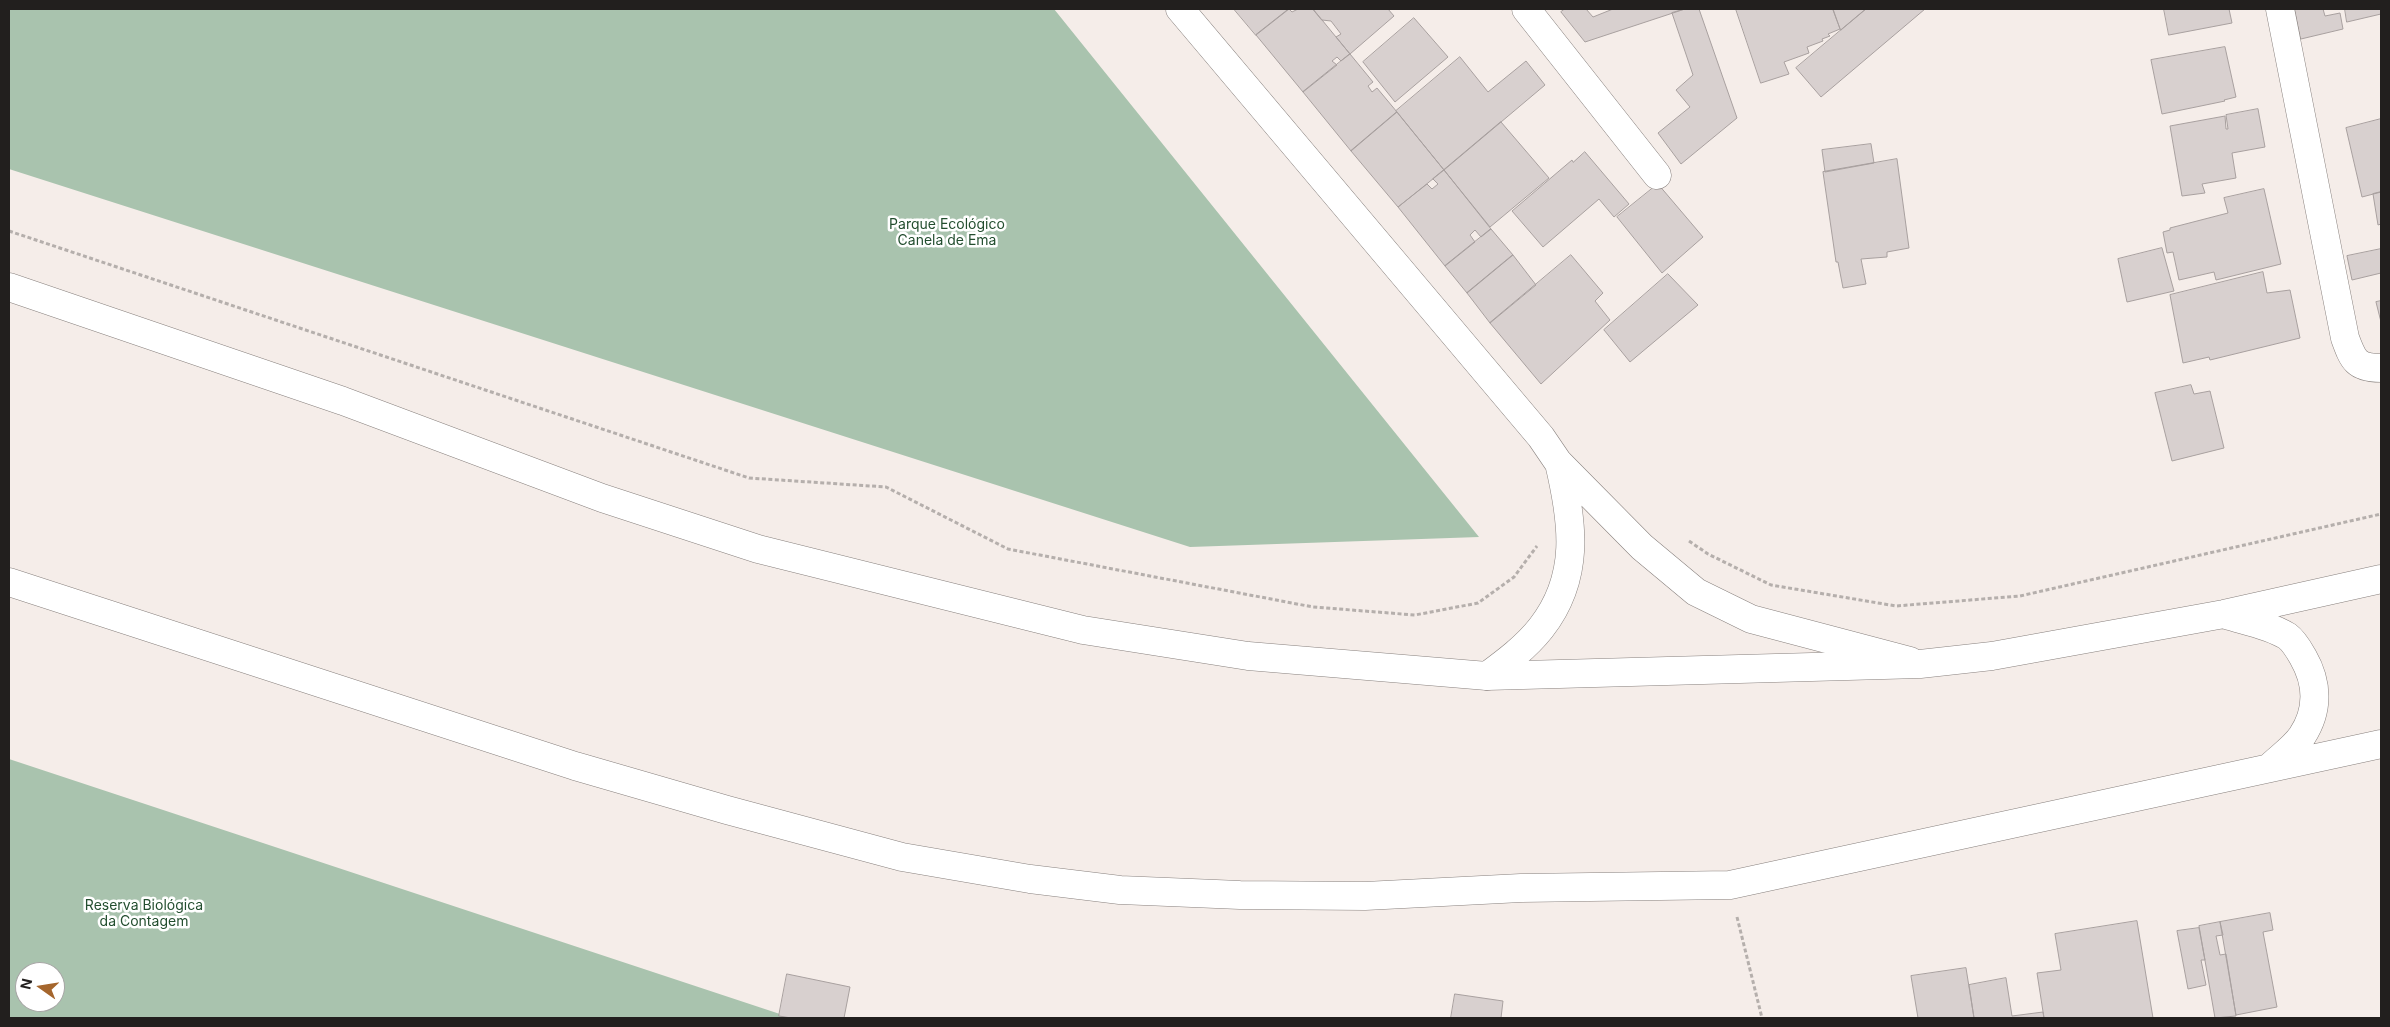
<!DOCTYPE html>
<meta charset="utf-8">
<style>
body{margin:0}
#map{position:relative;width:2390px;height:1027px;overflow:hidden;background:#f5ede9;font-family:Inter,sans-serif}
canvas{display:block}
.frame{position:absolute;inset:0;border:10px solid #221f1e;pointer-events:none}
.north{position:absolute;left:15px;top:962px;width:50px;height:50px;box-sizing:border-box;background:#fff;border:1px solid #a7a5a5;border-radius:50%;rotate:283deg;font-size:14px;font-weight:700;line-height:20px;text-align:center;color:#221f1e}
.north::after{content:'';display:block;margin:auto;width:18px;height:22px;background:#a5662d;clip-path:polygon(50% 0,100% 100%,50% 72%,0 100%)}
</style>
<div id="map">
<canvas width="2390" height="1027"></canvas>
<div class="frame"></div>
<div class="north">N</div>
</div>
<script>
const ctx = document.querySelector('canvas').getContext('2d');
ctx.lineJoin = 'round';
function paint(path, color) {
  ctx.fillStyle = color;
  ctx.fill(path, 'evenodd');
}
function strokePath(path, color, width, dash) {
  ctx.strokeStyle = color;
  ctx.lineWidth = width;
  ctx.lineCap = dash ? 'butt' : 'round';
  ctx.setLineDash(dash || []);
  ctx.stroke(path);
}
function drawText(font, color, halo, rows, align = 'center') {
  ctx.font = font + ' Inter,sans-serif';
  ctx.lineWidth = 5;
  ctx.setLineDash([]);
  ctx.textBaseline = 'middle';
  ctx.strokeStyle = halo;
  ctx.fillStyle = color;
  for (const [text, x, y, turn = 0] of rows) {
    ctx.save();
    ctx.translate(x, y);
    ctx.rotate((+turn || 0) * Math.PI / 180);
    ctx.textAlign = isNaN(turn) ? turn : align;
    if (halo) ctx.strokeText(text, 0, 0);
    ctx.fillText(text, 0, 0);
    ctx.restore();
  }
}
paint(new Path2D(`
 M 9,9 L 1054,9 L 1479,537 L 1190,547 L 9,169 Z
 M 9,759 L 792,1018 L 9,1018 ZM 25,972 L 55,972 L 55,1002 L 25,1002 Z`), '#a9c3ae');
const building = new Path2D(`
 M 1234,9 L 1289,9 L 1256,35 Z
 M 1289,9 L 1292,12 L 1298,9 L 1313,9 L 1350,54 L 1341,61 L 1337,57 L 1332,61 L 1337,65 L 1303,92 L 1256,35 Z
 M 1313,9 L 1388,9 L 1394,16 L 1350,54 L 1336,37 L 1341,34 L 1331,21 L 1322,20 Z
 M 1565,9 L 1586,9 L 1593,17 L 1613,9 L 1685,9 L 1585,42 L 1561,12 Z
 M 1685,9 L 1699,9 L 1737,118 L 1681,164 L 1658,133 L 1690,107 L 1676,90 L 1693,75 L 1672,13 Z
 M 1736,9 L 1833,9 L 1840,29 L 1828,34 L 1830,36 L 1822,39 L 1823,41 L 1807,47 L 1809,53 L 1784,62 L 1789,74 L 1761,83 Z
 M 1833,9 L 1866,9 L 1841,30 Z
 M 1866,9 L 1925,9 L 1821,97 L 1796,68 Z
 M 2164,9 L 2229,9 L 2232,23 L 2169,35 Z
 M 2295,9 L 2323,9 L 2325,16 L 2340,13 L 2343,29 L 2301,39 Z
 M 2345,9 L 2381,9 L 2381,14 L 2347,22 Z
 M 1414,18 L 1448,57 L 1395,102 L 1363,62 Z
 M 2225,47 L 2236,97 L 2224,100 L 2225,101 L 2162,114 L 2151,60 Z
 M 1350,54 L 1373,82 L 1368,86 L 1372,92 L 1377,88 L 1397,112 L 1351,151 L 1303,92 Z
 M 1460,57 L 1488,92 L 1526,61 L 1545,85 L 1444,170 L 1396,111 Z
 M 2258,109 L 2265,147 L 2232,153 L 2236,178 L 2202,184 L 2205,193 L 2182,196 L 2170,126 L 2225,116 L 2226,129 L 2228,129 L 2226,115 Z
 M 1397,112 L 1444,170 L 1398,207 L 1351,151 Z
 M 2381,119 L 2381,192 L 2362,197 L 2346,128 Z
 M 1501,122 L 1549,178 L 1490,227 L 1444,170 Z
 M 1871,144 L 1874,163 L 1825,172 L 1822,150 Z
 M 1585,152 L 1629,204 L 1614,217 L 1599,199 L 1543,247 L 1512,211 L 1572,160 L 1573,162 Z
 M 1897,159 L 1909,248 L 1887,252 L 1887,257 L 1861,259 L 1866,284 L 1843,288 L 1838,262 L 1836,262 L 1823,172 Z
 M 1444,170 L 1491,229 L 1481,237 L 1475,230 L 1470,235 L 1475,242 L 1445,266 L 1398,207 L 1427,184 L 1432,189 L 1438,184 L 1433,179 Z
 M 1658,184 L 1703,237 L 1662,273 L 1617,217 Z
 M 2264,189 L 2281,264 L 2216,280 L 2214,272 L 2179,280 L 2173,252 L 2167,253 L 2163,232 L 2170,230 L 2170,228 L 2228,213 L 2224,198 Z
 M 2381,192 L 2381,224 L 2378,225 L 2373,194 Z
 M 1491,229 L 1513,255 L 1467,293 L 1445,266 Z
 M 2162,248 L 2174,291 L 2127,302 L 2118,259 Z
 M 2381,249 L 2381,273 L 2352,280 L 2347,256 Z
 M 1513,255 L 1536,285 L 1490,323 L 1467,293 Z
 M 1571,255 L 1603,293 L 1595,301 L 1610,320 L 1541,384 L 1490,323 Z
 M 2263,272 L 2267,293 L 2290,290 L 2300,338 L 2210,360 L 2209,357 L 2183,363 L 2170,295 Z
 M 1668,274 L 1698,305 L 1630,362 L 1604,330 Z
 M 2381,301 L 2381,322 L 2376,302 Z
 M 2191,385 L 2194,394 L 2210,391 L 2224,448 L 2172,461 L 2155,393 Z
 M 2270,913 L 2273,930 L 2263,932 L 2277,1007 L 2236,1015 L 2220,922 Z
 M 2137,921 L 2153,1018 L 2044,1018 L 2037,973 L 2061,970 L 2055,934 Z
 M 2220,922 L 2223,935 L 2216,936 L 2220,955 L 2226,954 L 2236,1016 L 2215,1018 L 2199,926 Z
 M 2199,928 L 2205,960 L 2201,960 L 2206,985 L 2188,989 L 2177,931 Z
 M 1966,968 L 1974,1018 L 1918,1018 L 1911,976 Z
 M 787,974 L 850,987 L 844,1018 L 791,1018 L 779,1016 Z
 M 2006,978 L 2012,1016 L 2043,1012 L 2044,1018 L 1974,1018 L 1969,985 Z
 M 1455,994 L 1503,1001 L 1501,1018 L 1451,1018 Z`);
paint(building, '#d8d0cf');
strokePath(building, '#a8a09f', 1);
const street = new Path2D(`
 M 1526,9 L 1657,175
 M 2280,9 L 2345,338 C 2353,360 2356,368 2381,368`);
const secondary = new Path2D(`
 M 1180,9 L 1541,437 L 1558,462 L 1642,547 L 1696,592 L 1751,619 L 1910,661
 M 1487,676 C 1506,662 1526,647 1541,628 C 1581,577 1573,522 1559,463`);
const primary = new Path2D(`
 M 9,287 L 343,401 L 602,498 L 758,549 L 1083,630 L 1248,656 L 1487,676 L 1920,664 L 1992,656 L 2224,614 L 2381,579
 M 9,582 L 575,766 L 727,810 L 902,857 L 1030,879 L 1120,890 L 1240,895 L 1365,896 L 1521,888 L 1730,885 L 2381,744
 M 2226,615 C 2245,621 2269,625 2287,636 C 2294,641 2299,650 2303,657 C 2318,683 2319,710 2302,736 C 2294,748 2279,758 2269,768`);
strokePath(street, '#88817e', 29);
strokePath(secondary, '#88817e', 29);
strokePath(primary, '#88817e', 29);
strokePath(new Path2D(`
 M 9,231 L 749,478 L 886,487 L 1008,549 L 1313,607 L 1415,615 L 1478,603 L 1514,577 L 1537,546
 M 1689,541 L 1708,554 L 1771,585 L 1896,606 L 2020,596 L 2381,514
 M 1737,917 L 1762,1018`), '#b5afac', 3, [4, 2.5]);
strokePath(street, '#fff', 28);
strokePath(secondary, '#fff', 28);
strokePath(primary, '#fff', 28);
drawText('14px', '#234e2f', '#fff', [
 ["Parque Ecológico",947,225],
 ["Canela de Ema",947,241],
 ["Reserva Biológica",144,906],
 ["da Contagem",144,922]
]);
</script>
